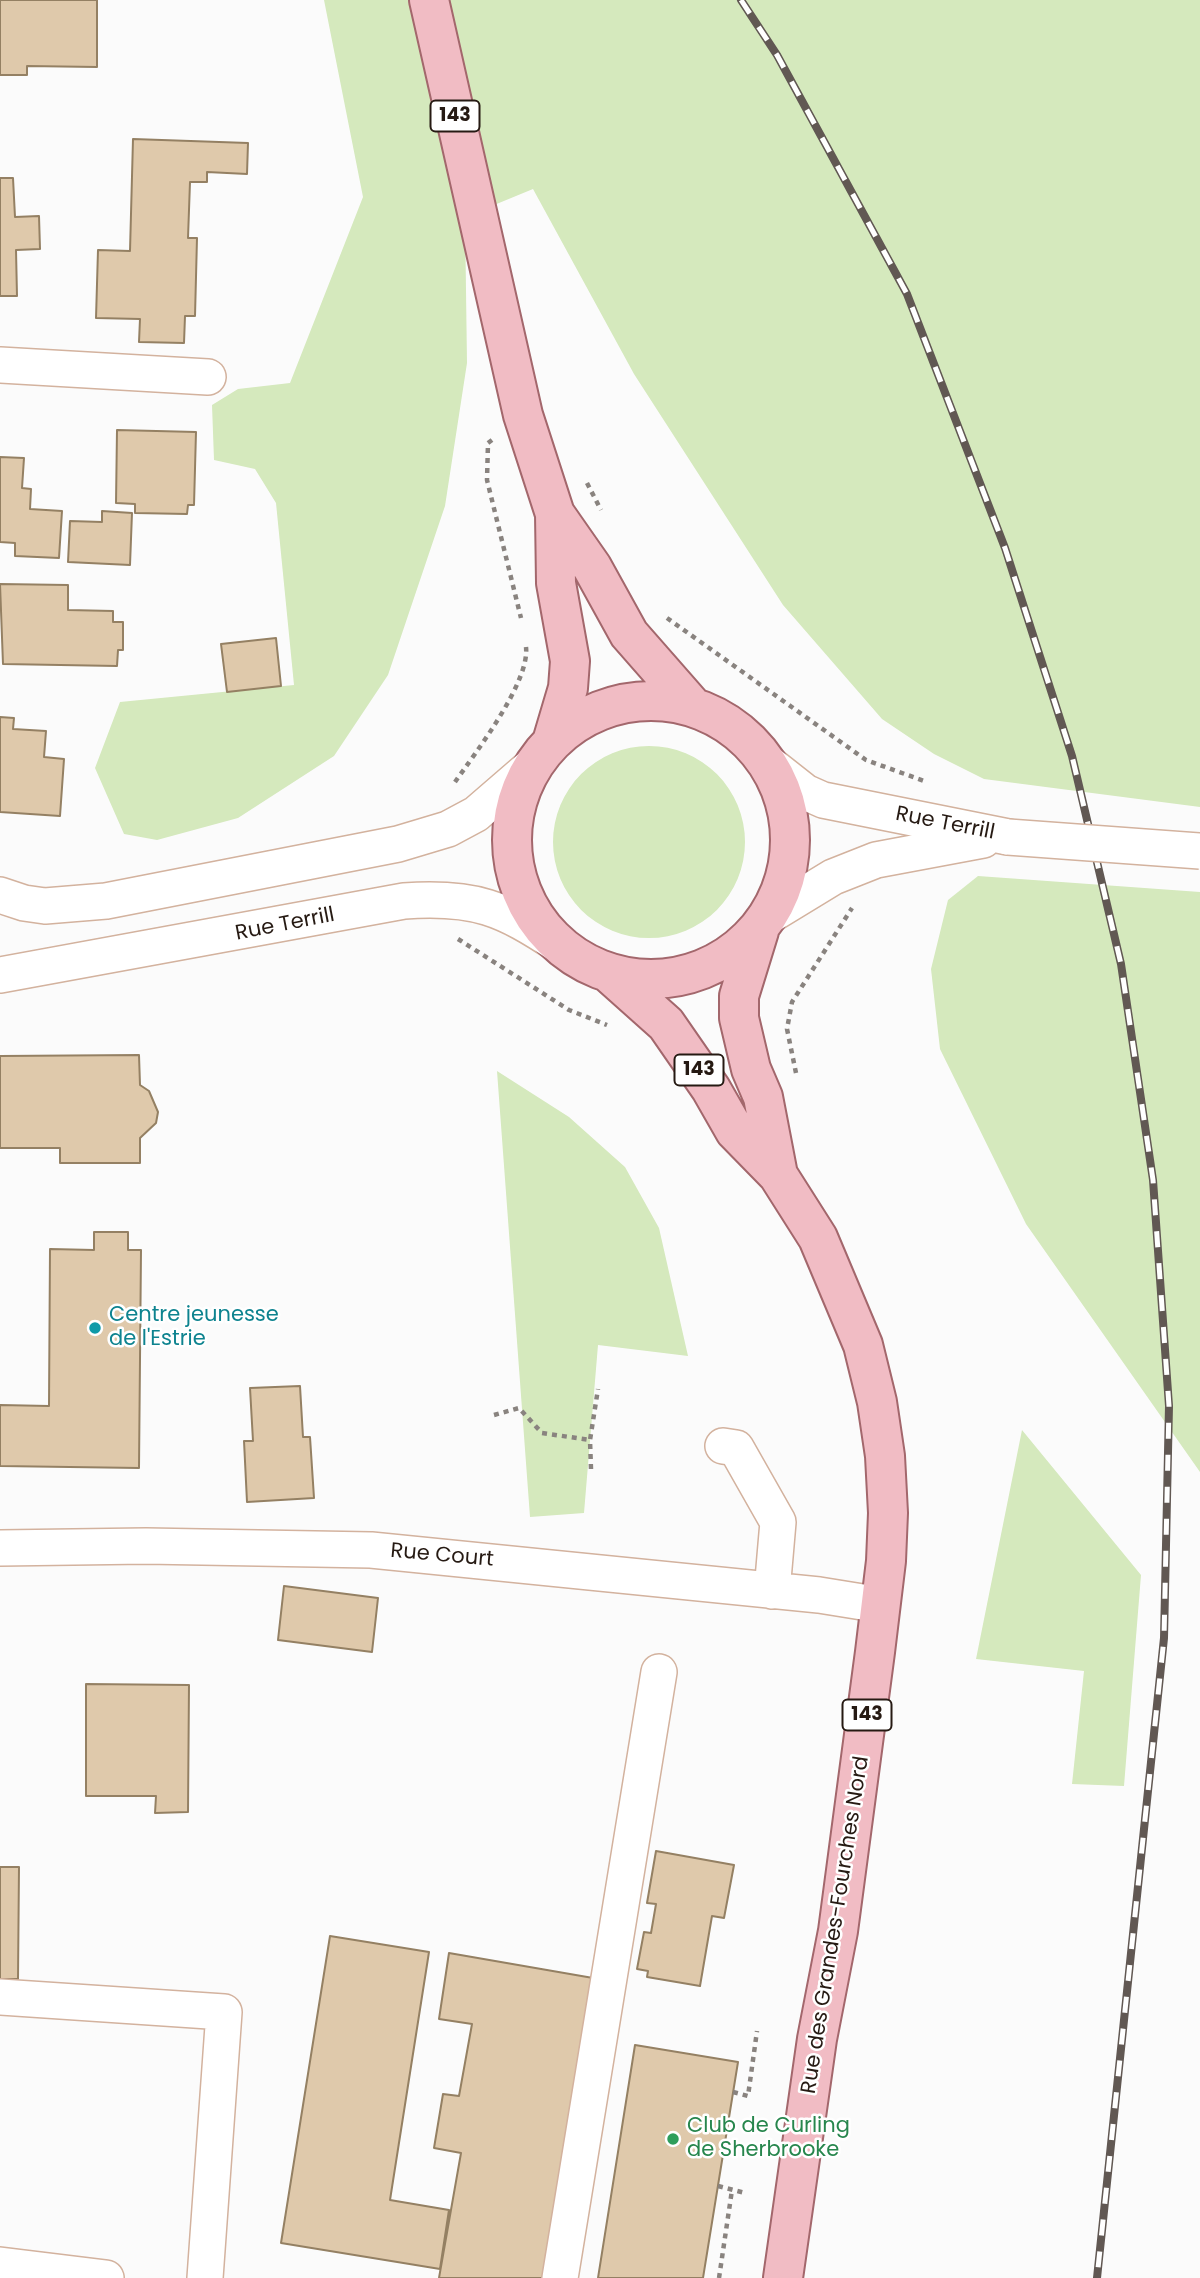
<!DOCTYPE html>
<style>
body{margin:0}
canvas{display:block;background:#fbfbfb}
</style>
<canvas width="1200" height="2278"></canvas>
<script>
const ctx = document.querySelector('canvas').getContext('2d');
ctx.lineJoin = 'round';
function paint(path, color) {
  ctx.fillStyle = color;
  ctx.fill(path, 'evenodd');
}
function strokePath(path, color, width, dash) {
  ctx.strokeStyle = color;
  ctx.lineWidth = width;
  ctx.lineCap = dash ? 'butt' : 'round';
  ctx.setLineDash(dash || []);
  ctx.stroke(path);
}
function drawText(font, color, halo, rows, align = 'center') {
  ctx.font = font + ' Poppins,sans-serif';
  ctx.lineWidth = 5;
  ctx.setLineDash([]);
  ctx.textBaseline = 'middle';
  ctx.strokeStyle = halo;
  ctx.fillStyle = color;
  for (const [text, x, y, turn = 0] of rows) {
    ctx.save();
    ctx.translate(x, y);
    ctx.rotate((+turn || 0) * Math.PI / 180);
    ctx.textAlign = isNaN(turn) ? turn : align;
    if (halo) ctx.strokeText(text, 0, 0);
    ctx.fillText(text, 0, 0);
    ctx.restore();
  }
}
paint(new Path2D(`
 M 324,0 L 1200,0 L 1200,807 L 984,779 L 934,754 L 882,719 L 783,605 L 634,374 L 533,189 L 465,217 L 467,363 L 445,506 L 388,675 L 334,756 L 238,818 L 157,840 L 124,834 L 95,768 L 120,702 L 294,685 L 276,503 L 255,469 L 214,460 L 212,405 L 238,389 L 290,383 L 363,197 Z
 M553 842a96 96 0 1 1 192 0a96 96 0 1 1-192 0Z
 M 978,876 L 1200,892 L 1200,1472 L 1026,1224 L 940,1049 L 931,969 L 948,900 Z
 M 497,1071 L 569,1117 L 625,1167 L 659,1228 L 688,1356 L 598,1345 L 584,1513 L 530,1517 Z
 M 1022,1430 L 1141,1575 L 1124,1786 L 1072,1784 L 1084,1671 L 976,1659 Z`), '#d5e9bd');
const building = new Path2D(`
 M 0,0 L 97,0 L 97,67 L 27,66 L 27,75 L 0,75 Z
 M 133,139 L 248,143 L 247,174 L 207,172 L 207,182 L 190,182 L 188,238 L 197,238 L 195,316 L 185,316 L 184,343 L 139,342 L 140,319 L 96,318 L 98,250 L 130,251 Z
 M 0,178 L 13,178 L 15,217 L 39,216 L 40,249 L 16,250 L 17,296 L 0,296 Z
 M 117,430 L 196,432 L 194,505 L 188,505 L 187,514 L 135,513 L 135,504 L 116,503 Z
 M 0,457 L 24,458 L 22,488 L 31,489 L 30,509 L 62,511 L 59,558 L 15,556 L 15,543 L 0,542 Z
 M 102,511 L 132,513 L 130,565 L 68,562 L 70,521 L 102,522 Z
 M 0,584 L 68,585 L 68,610 L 113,611 L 113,622 L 123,622 L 123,650 L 118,650 L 117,666 L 3,664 Z
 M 276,638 L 281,686 L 227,692 L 221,644 Z
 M 0,717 L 14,718 L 13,729 L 46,731 L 44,757 L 64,759 L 60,816 L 0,812 Z
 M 139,1055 L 140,1085 L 149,1091 L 158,1112 L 156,1123 L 140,1138 L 140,1163 L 60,1163 L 60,1148 L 0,1148 L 0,1056 Z
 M 94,1232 L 128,1232 L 128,1250 L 141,1250 L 139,1468 L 0,1466 L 0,1405 L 49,1406 L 50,1249 L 94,1250 Z
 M 300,1386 L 303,1437 L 310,1437 L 314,1498 L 247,1502 L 244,1441 L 253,1441 L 250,1388 Z
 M 284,1586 L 378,1598 L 372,1652 L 278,1640 Z
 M 86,1684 L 189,1685 L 188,1812 L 155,1813 L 156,1796 L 86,1796 Z
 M 656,1851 L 734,1865 L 724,1918 L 712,1916 L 700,1986 L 647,1977 L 648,1971 L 637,1969 L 644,1932 L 651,1933 L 656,1904 L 647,1903 Z
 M 0,1867 L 19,1867 L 18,1979 L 0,1979 Z
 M 330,1936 L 429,1952 L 390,2200 L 449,2210 L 440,2269 L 281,2243 Z
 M 449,1953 L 593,1978 L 543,2278 L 439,2278 L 461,2153 L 434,2148 L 443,2094 L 459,2096 L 472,2024 L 439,2019 Z
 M 635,2045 L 738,2062 L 703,2278 L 598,2278 Z`);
paint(building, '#dfc9ab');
strokePath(building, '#948063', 2);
const minor = new Path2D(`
 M 0,365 L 208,377
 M 767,762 L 805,792 L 823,800 L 1008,837
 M 0,895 L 24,903 L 45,906 L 106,901 L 398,844 L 448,829 L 476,814 L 535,763
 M 769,916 L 833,877 L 876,860 L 983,840
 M 0,975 L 404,901 C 475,896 503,908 560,946
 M 723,1446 L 736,1448 L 778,1522 L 772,1591
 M 0,1548 L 146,1546 L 371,1550 L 819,1595 L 881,1605
 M 0,1997 L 224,2012 L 205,2278
 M 0,2265 L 106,2278
 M 560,2278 L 659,1672`);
const major = new Path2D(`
 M 429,0 L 523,415 L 555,514 L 556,583 L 570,661 L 568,688 L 552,742
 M 555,514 L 592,567 L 629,634 L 693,707
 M512 840a139 139 0 1 1 278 0a139 139 0 1 1-278 0Z
 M 759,931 L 739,996 L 739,1018 L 751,1069 L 763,1097 L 778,1175
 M 610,974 L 666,1024 L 711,1089 L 735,1131 L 778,1175 L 818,1238 L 863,1345 L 877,1402 L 885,1456 L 888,1513 L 886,1561 L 875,1652 L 838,1931 L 817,2039 L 783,2278`);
strokePath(minor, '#d3b29e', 38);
strokePath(major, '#a3676c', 42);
strokePath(new Path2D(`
 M 492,440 L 488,443 L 487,480 L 521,618
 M 587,483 L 601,510
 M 667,618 L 866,760 L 927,782
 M 455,782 C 476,752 530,682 526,647
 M 458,939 L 569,1010 L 607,1025
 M 796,1073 L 787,1029 L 792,1002 L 852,908
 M 494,1415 L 519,1408 L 542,1433 L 590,1440
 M 591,1469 L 590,1440 L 598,1389
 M 733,2092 L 748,2096 L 757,2031
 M 718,2186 L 745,2193
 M 719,2278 L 732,2190`), '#89837f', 4.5, [5, 5]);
strokePath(minor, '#fff', 35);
strokePath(major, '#f1bcc4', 38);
const rail = new Path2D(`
 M 741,0 L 777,55 L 907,294 L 1005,548 L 1072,756 L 1121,964 L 1153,1180 L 1169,1406 L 1164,1638 L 1097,2278`);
strokePath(rail, '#615853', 8);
strokePath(rail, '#fff', 5, [16]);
const minorBridge = new Path2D(`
 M 1008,837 L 1200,851`);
strokePath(minorBridge, '#d3b29e', 38, []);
strokePath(minorBridge, '#fff', 35);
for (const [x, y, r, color] of [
 [95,1328,7,"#0f9aa8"],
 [673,2139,7,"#2e9e5b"]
]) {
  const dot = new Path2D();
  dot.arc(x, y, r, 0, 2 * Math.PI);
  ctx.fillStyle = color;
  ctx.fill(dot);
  strokePath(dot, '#fff', 2.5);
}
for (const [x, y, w] of [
 [455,116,49],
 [699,1070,49],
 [867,1715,49]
]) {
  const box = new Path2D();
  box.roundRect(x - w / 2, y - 15.5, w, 31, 5);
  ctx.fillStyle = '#fff';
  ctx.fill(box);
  strokePath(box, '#261a13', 2);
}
drawText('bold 19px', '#261a13', null, [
 ["143",455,116],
 ["143",699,1070],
 ["143",867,1715]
]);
drawText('21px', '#261a13', '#fff', [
 ["Rue Terrill",945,824,11],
 ["Rue Terrill",285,925,-11],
 ["Rue Court",442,1556,5],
 ["Rue des Grandes-Fourches Nord",836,1925,-81]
]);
drawText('21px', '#0d838f', '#fff', [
 ["Centre jeunesse",109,1316],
 ["de l'Estrie",109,1340]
], 'left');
drawText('21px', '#27864d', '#fff', [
 ["Club de Curling",687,2127],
 ["de Sherbrooke",687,2151]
], 'left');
</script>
